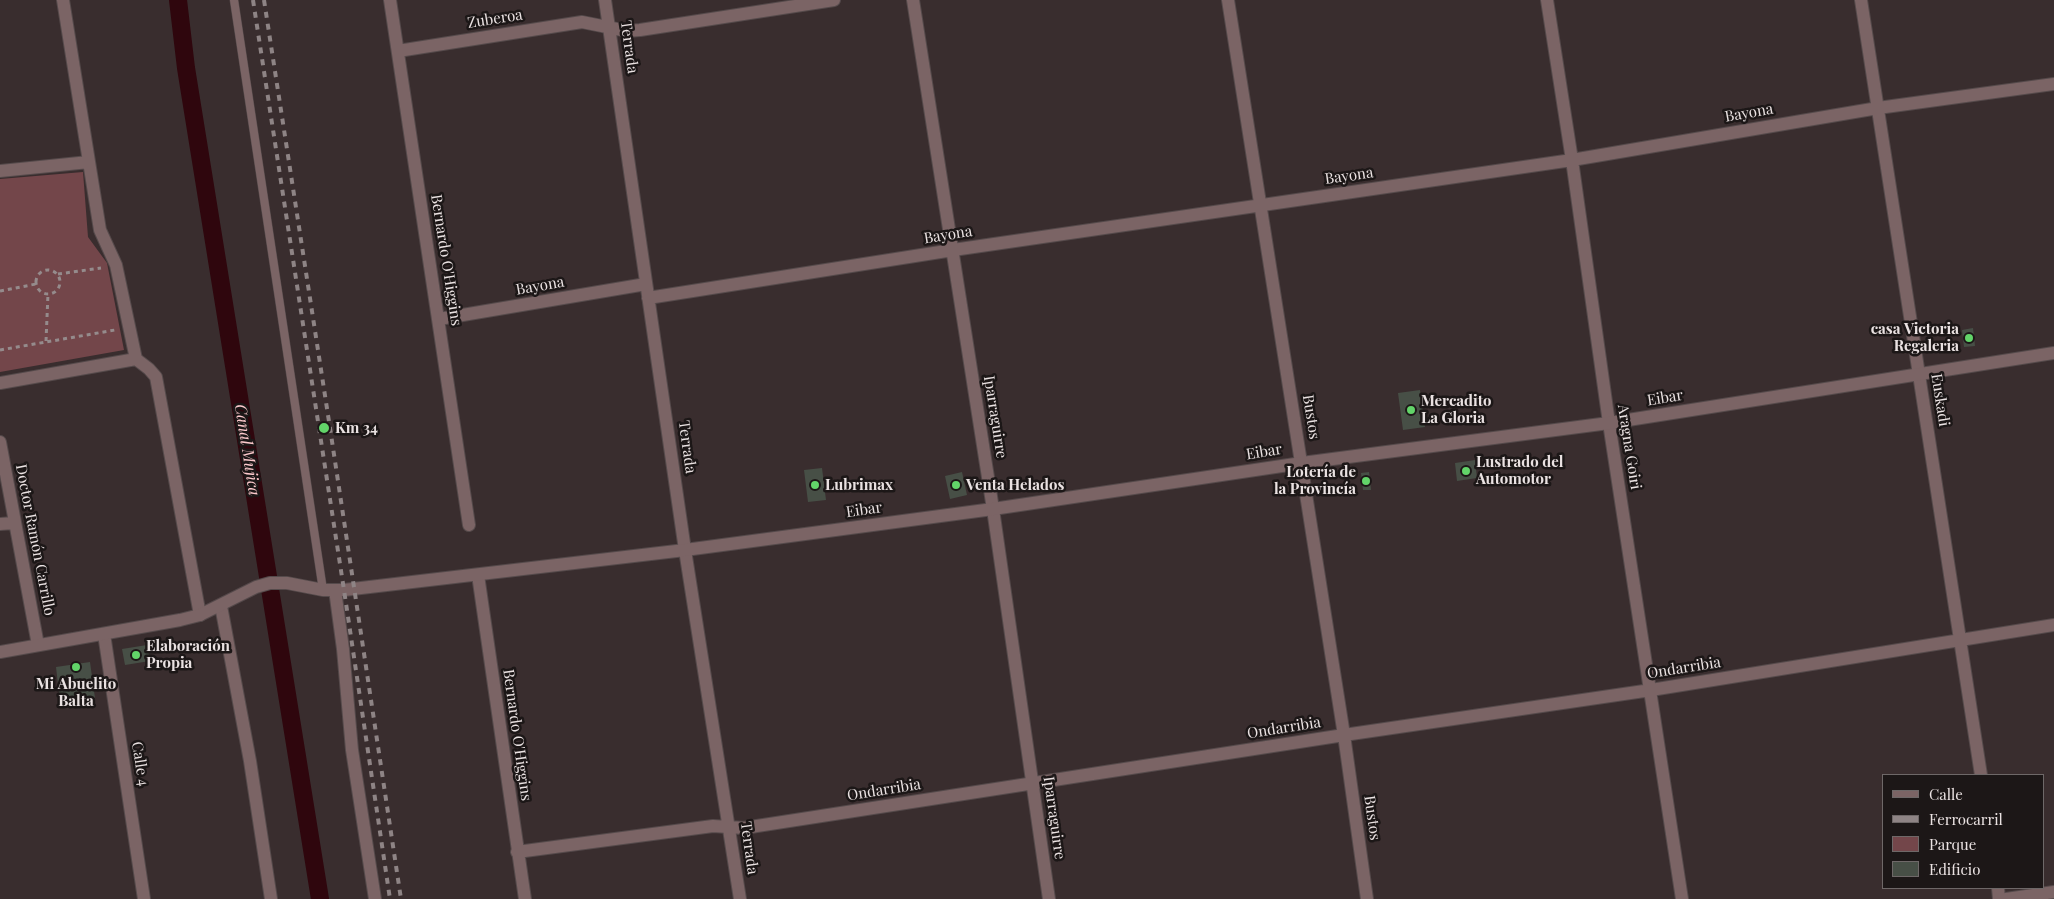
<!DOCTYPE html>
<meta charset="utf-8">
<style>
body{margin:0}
#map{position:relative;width:2054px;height:899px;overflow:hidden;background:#392d2e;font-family:"Playfair Display",serif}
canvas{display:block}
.legend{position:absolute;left:1882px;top:774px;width:162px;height:115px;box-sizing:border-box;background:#1c1717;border:1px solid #6e6868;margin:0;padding:6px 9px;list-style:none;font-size:15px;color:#eae2e2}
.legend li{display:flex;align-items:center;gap:10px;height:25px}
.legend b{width:25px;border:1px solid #6e6868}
</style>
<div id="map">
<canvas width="2054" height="899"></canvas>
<ul class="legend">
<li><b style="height:6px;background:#7b6465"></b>Calle</li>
<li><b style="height:6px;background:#8e8485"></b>Ferrocarril</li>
<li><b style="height:14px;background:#73464a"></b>Parque</li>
<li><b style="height:14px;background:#474f46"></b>Edificio</li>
</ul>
</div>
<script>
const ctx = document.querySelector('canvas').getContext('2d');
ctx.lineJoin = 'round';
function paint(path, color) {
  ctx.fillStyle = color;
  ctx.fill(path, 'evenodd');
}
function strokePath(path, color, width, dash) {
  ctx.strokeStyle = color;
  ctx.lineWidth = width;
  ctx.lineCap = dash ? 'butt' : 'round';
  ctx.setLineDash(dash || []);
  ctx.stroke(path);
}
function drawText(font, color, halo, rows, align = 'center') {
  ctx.font = font + ' "Playfair Display",serif';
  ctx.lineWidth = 5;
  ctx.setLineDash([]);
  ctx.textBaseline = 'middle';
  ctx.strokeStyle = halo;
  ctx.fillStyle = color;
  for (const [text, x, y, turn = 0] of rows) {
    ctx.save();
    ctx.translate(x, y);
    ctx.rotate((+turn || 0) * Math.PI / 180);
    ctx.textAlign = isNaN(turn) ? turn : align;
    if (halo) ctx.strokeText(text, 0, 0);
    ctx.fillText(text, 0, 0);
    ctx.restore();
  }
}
paint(new Path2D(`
 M 83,172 L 88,237 L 107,263 L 124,350 L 0,372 L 0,179 Z`), '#73464a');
strokePath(new Path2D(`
 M 178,0 L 186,68 L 320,899`), '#2f060d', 18);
paint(new Path2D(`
 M 1973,328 L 1975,346 L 1964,347 L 1962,330 Z
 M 1420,390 L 1425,427 L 1403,430 L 1398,393 Z
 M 1475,460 L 1477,478 L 1457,481 L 1455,463 Z
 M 822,468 L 826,500 L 808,502 L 804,470 Z
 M 962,472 L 967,495 L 950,499 L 945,476 Z
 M 1369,472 L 1371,490 L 1363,490 L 1361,473 Z
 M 147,645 L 150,661 L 125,665 L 122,649 Z
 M 90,662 L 95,698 L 60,702 L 56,667 Z`), '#474f46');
const service = new Path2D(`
 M 234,0 L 323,590`);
const minor = new Path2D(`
 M 63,0 L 100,230 L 116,265 L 136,359 L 149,369 L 156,377 L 200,615
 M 390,0 L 469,525
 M 605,0 L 685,550 L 740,899
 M 913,0 L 993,509 L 1049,899
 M 1228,0 L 1344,735 L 1367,899
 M 1547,0 L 1572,160 L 1609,423 L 1682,899
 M 1861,0 L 1981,775
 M 398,51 L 582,22 L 627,31 L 640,30 L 834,0
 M 0,171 L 89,162
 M 648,298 L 953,250 L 1572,160 L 1878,108 L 2054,84
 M 439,319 L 646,284
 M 0,383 L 136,359
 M 0,442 L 38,645
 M 0,524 L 14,523
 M 478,575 L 525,899
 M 335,590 L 343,649 L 352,750 L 375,899
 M 221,606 L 250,761 L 271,899
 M 104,634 L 144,899
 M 517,852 L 713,826 L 744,828 L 1344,735 L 1651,690 L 2054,625
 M 1998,888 L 1999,899
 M 2006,899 L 2054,892`);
const tertiary = new Path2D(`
 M 0,652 L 180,620 L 200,615 L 256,587 L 270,583 L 287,583 L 323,590 L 344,590 L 685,550 L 993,509 L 1302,463 L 1609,423 L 2054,353`);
strokePath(service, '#554a4b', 9);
strokePath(minor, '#554a4b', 14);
strokePath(tertiary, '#554a4b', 14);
strokePath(new Path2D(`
 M36 282a12 12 0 1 1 24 0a12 12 0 1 1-24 0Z
 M 58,274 L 101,268
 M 0,291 L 36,284
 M 46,341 L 48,294
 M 0,350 L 115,330`), '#958b8c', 3, [4, 4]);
strokePath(service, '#7b6465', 8);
strokePath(minor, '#7b6465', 12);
strokePath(tertiary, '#7b6465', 12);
strokePath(new Path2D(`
 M 253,0 L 344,590 L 390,899
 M 264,0 L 330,428 L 401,899`), '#8e8485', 4, [6, 6]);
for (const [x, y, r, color] of [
 [1969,338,5,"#62d469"],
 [1411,410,5,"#62d469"],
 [324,428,6,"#62d469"],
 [1466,471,5,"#62d469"],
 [1366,481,5,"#62d469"],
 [815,485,5,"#62d469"],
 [956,485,5,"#62d469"],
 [136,655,5,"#62d469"],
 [76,667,5,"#62d469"]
]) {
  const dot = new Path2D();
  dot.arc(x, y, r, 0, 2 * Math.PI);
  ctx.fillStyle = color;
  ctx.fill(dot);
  strokePath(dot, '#1c1717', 2);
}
drawText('15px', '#eae2e2', '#1c1717', [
 ["Zuberoa",495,19,-9],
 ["Terrada",629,47,82],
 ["Bayona",1749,113,-10],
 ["Bayona",1349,176,-8],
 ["Bayona",948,235,-9],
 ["Bernardo O'Higgins",446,260,81],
 ["Bayona",540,286,-10],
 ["Eibar",1665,398,-9],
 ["Euskadi",1940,400,81],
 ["Iparraguirre",995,417,81],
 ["Bustos",1311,417,81],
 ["Terrada",687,447,82],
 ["Aragna Goiri",1629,447,81],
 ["Eibar",1264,452,-9],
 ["Eibar",864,510,-8],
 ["Doctor Ramón Carrillo",35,540,79],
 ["Ondarribia",1684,668,-9],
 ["Ondarribia",1284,728,-9],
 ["Bernardo O'Higgins",517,735,82],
 ["Calle 4",140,764,81],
 ["Ondarribia",884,790,-9],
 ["Iparraguirre",1054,818,82],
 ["Bustos",1372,818,82],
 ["Terrada",749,848,82]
]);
drawText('bold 15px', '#eae2e2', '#1c1717', [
 ["casa Victoria",1959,329,"right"],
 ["Regaleria",1959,346,"right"],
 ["Mercadito",1421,401],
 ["La Gloria",1421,418],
 ["Km 34",335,428],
 ["Lustrado del",1476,462],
 ["Automotor",1476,479],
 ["Lotería de",1356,472,"right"],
 ["la Provincía",1356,489,"right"],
 ["Lubrimax",825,485],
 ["Venta Helados",966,485],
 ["Elaboración",146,646],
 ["Propia",146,663],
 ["Mi Abuelito",76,684,"center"],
 ["Balta",76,701,"center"]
], 'left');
drawText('italic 16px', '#fdcacd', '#1c1717', [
 ["Canal Mujica",247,450,81]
]);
</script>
